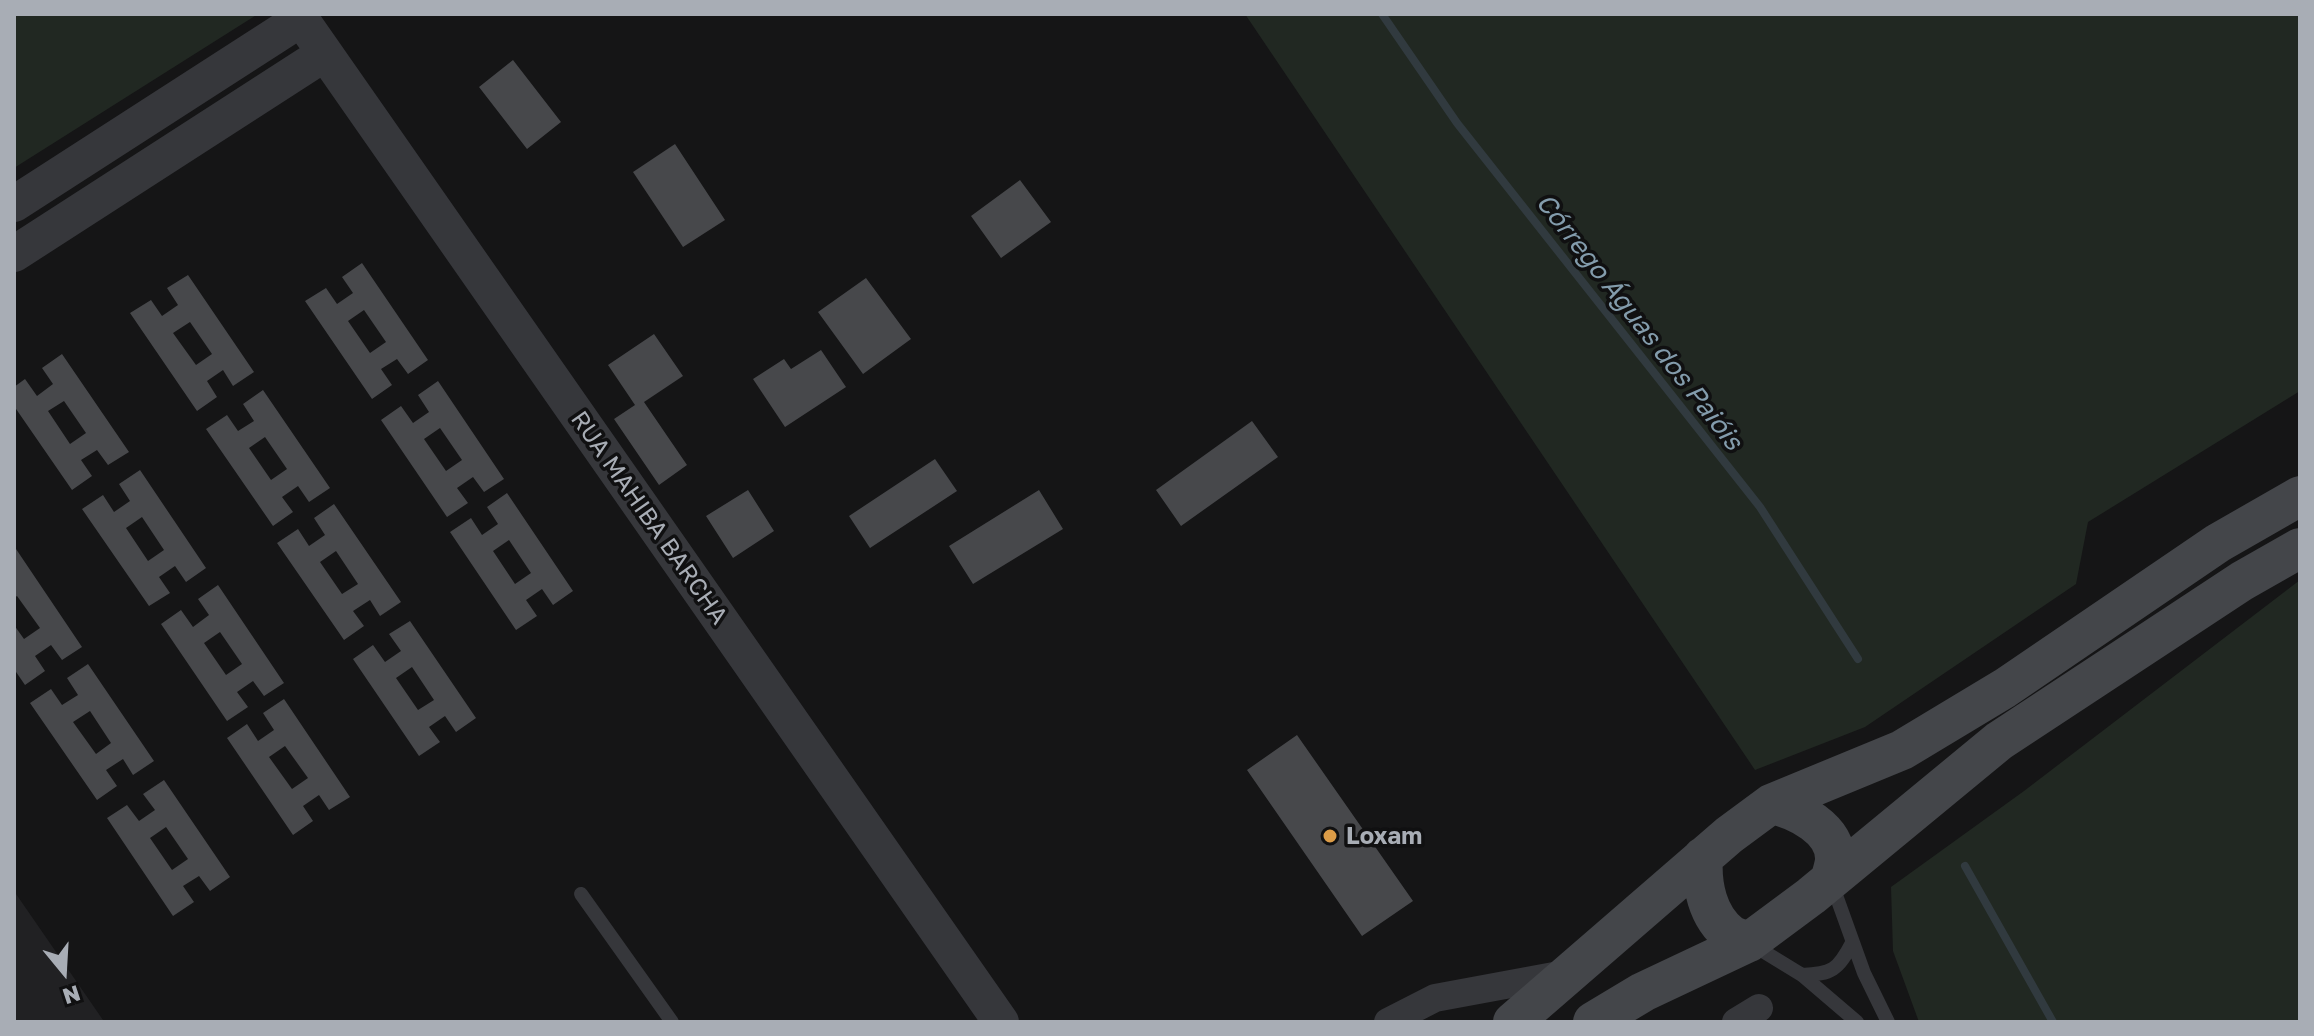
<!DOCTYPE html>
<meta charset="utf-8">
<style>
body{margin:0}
#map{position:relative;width:2314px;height:1036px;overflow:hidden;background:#151516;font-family:"Golos Text",sans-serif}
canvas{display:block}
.frame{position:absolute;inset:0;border:16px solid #a8adb5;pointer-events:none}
.north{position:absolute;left:24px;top:932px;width:80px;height:80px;-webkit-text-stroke:6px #101011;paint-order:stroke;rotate:162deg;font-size:22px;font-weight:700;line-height:32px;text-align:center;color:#a8adb5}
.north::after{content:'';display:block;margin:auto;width:28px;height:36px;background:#a8adb5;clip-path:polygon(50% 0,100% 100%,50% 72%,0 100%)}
</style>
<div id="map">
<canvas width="2314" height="1036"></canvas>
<div class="frame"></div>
<div class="north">N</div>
</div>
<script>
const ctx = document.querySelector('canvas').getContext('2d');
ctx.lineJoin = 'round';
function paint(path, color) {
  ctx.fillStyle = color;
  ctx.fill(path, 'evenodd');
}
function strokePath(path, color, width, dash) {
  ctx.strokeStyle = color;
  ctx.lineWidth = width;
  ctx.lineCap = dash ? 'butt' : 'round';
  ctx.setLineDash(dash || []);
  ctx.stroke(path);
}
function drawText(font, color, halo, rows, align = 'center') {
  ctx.font = font + ' "Golos Text",sans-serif';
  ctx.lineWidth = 7;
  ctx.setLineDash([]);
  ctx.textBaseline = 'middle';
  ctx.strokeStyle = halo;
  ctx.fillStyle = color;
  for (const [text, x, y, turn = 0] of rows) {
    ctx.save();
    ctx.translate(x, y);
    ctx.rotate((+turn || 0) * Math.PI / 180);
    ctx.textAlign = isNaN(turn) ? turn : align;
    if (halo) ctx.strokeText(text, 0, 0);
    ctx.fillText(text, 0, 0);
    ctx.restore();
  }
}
paint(new Path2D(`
 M 14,891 L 103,1020 L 105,1022 L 14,1022 Z`), '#212123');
paint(new Path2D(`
 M 14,14 L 258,14 L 14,168 Z
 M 1245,14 L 2300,14 L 2300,391 L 2088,522 L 2076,584 L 1865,727 L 1755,770 Z
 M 2300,580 L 2300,1022 L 1919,1022 L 1893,951 L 1891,887 L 2024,791 Z`), '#212822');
strokePath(new Path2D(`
 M 1382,14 L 1457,123 L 1760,507 L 1858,659
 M 1965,866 L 2053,1022`), '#313a3f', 8);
paint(new Path2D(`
 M 513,60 L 561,122 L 527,149 L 479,87 Z
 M 675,144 L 725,220 L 683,247 L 633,172 Z
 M 1020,180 L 1051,222 L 1001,258 L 971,216 Z
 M 362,263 L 428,360 L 408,374 L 397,359 L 381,369 L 392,385 L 372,399 L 305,301 L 326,288 L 337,304 L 353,293 L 342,277 ZM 364,310 L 386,342 L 370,353 L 348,321 Z
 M 188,275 L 254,372 L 233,386 L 223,370 L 207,381 L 217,397 L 197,411 L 130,313 L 151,300 L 162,316 L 178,305 L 167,288 ZM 190,322 L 212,354 L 196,365 L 173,333 Z
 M 866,278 L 911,339 L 863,374 L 818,312 Z
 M 654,334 L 683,376 L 644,402 L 687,465 L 659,485 L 614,419 L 635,405 L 608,365 Z
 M 821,350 L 846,387 L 785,427 L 753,379 L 784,359 L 791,369 Z
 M 62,354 L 129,452 L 108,465 L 97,450 L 81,460 L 92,476 L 72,490 L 14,406 L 14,387 L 25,379 L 37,396 L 53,384 L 42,368 ZM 64,401 L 86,433 L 70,444 L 48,411 Z
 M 438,381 L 504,479 L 484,492 L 473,477 L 457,488 L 468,503 L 447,517 L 381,420 L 401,406 L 413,423 L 429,412 L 418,395 ZM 440,428 L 462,460 L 446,471 L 424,439 Z
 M 263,390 L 330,488 L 309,502 L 298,486 L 282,497 L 293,512 L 273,526 L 206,429 L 227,415 L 238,431 L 254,421 L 243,404 ZM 265,437 L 287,469 L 271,480 L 249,448 Z
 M 1252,421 L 1278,457 L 1181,526 L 1156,490 Z
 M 935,459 L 957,491 L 870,548 L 849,516 Z
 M 140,470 L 206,568 L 186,582 L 175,566 L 159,577 L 170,593 L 149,606 L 82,509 L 103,495 L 114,512 L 130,501 L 119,484 ZM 142,517 L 164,550 L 148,561 L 126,528 Z
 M 748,490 L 774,531 L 733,558 L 706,516 Z
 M 1039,490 L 1063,529 L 973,584 L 949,546 Z
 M 507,493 L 573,591 L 553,605 L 542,589 L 526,600 L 537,616 L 516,630 L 450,532 L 471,518 L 482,535 L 498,524 L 487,507 ZM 509,540 L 531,573 L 515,584 L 493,551 Z
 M 334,504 L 401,602 L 380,616 L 370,600 L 353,611 L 364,626 L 344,640 L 277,543 L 298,529 L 309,546 L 325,535 L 314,518 ZM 336,551 L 358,584 L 342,594 L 320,562 Z
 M 14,546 L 82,647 L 62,660 L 51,645 L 35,656 L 45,671 L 25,685 L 14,669 L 14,625 L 24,639 L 40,628 L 17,596 L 14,598 Z
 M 218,585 L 284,683 L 264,696 L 253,681 L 237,692 L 248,707 L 227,721 L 161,624 L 181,610 L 193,627 L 209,615 L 198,599 ZM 220,632 L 242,664 L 226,675 L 204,643 Z
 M 410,621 L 476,718 L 456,732 L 445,716 L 429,727 L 440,742 L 419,756 L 353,659 L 373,645 L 385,662 L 401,651 L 389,634 ZM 412,667 L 434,700 L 418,710 L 396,678 Z
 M 88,664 L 154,761 L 133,775 L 123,759 L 106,770 L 117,786 L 97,800 L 30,703 L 51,689 L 62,705 L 78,695 L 67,678 ZM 90,711 L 111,743 L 96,754 L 73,722 Z
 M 284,699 L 350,797 L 329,810 L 319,795 L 303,806 L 313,821 L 293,835 L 227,738 L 247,724 L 258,741 L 274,730 L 263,713 ZM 285,746 L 308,778 L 292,789 L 269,757 Z
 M 1297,735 L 1413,901 L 1362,936 L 1247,770 Z
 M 164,780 L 230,877 L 210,891 L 199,876 L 183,886 L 194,902 L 173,916 L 107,818 L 127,805 L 139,821 L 155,810 L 143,794 ZM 166,827 L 188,859 L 172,870 L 150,838 Z`), '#47484b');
strokePath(new Path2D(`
 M 1832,884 L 1864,973 L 1888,1022
 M 581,894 L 672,1022
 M 1753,945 L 1802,975 L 1857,1022
 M 1802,975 C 1832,974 1838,970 1852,943`), '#36373b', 14);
strokePath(new Path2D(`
 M 1388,1022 L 1435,998 L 1570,973
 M 1736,1022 L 1759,1008`), '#36373b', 28);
strokePath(new Path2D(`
 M 14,204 L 301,19 L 1001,1022
 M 14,254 L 324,54`), '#36373b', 36);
strokePath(new Path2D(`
 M 1771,804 C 1797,809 1837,829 1835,861 C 1834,867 1832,874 1830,880
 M 1703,857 C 1701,884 1707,917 1731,935 C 1736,938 1744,940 1749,942
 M 1513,1022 L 1729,835 L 1771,804 L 1902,750 L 2005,688 L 2218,543 L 2300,496
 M 1593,1022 L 1643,992 L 1749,942 L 1811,896 L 1999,741 L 2242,581 L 2300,548`), '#44464a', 40);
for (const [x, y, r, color] of [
 [1330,836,8,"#dc9c47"]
]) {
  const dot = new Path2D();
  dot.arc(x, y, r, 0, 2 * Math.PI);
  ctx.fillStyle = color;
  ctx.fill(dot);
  strokePath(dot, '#101011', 3);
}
drawText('24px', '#a8adb5', '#101011', [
 ["RUA MAHIBA BARCHA",649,518,55]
]);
drawText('bold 24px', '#a8adb5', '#101011', [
 ["Loxam",1346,836]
], 'left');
drawText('italic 26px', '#839cac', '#101011', [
 ["Córrego Águas dos Paióis",1639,322,52]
]);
</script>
